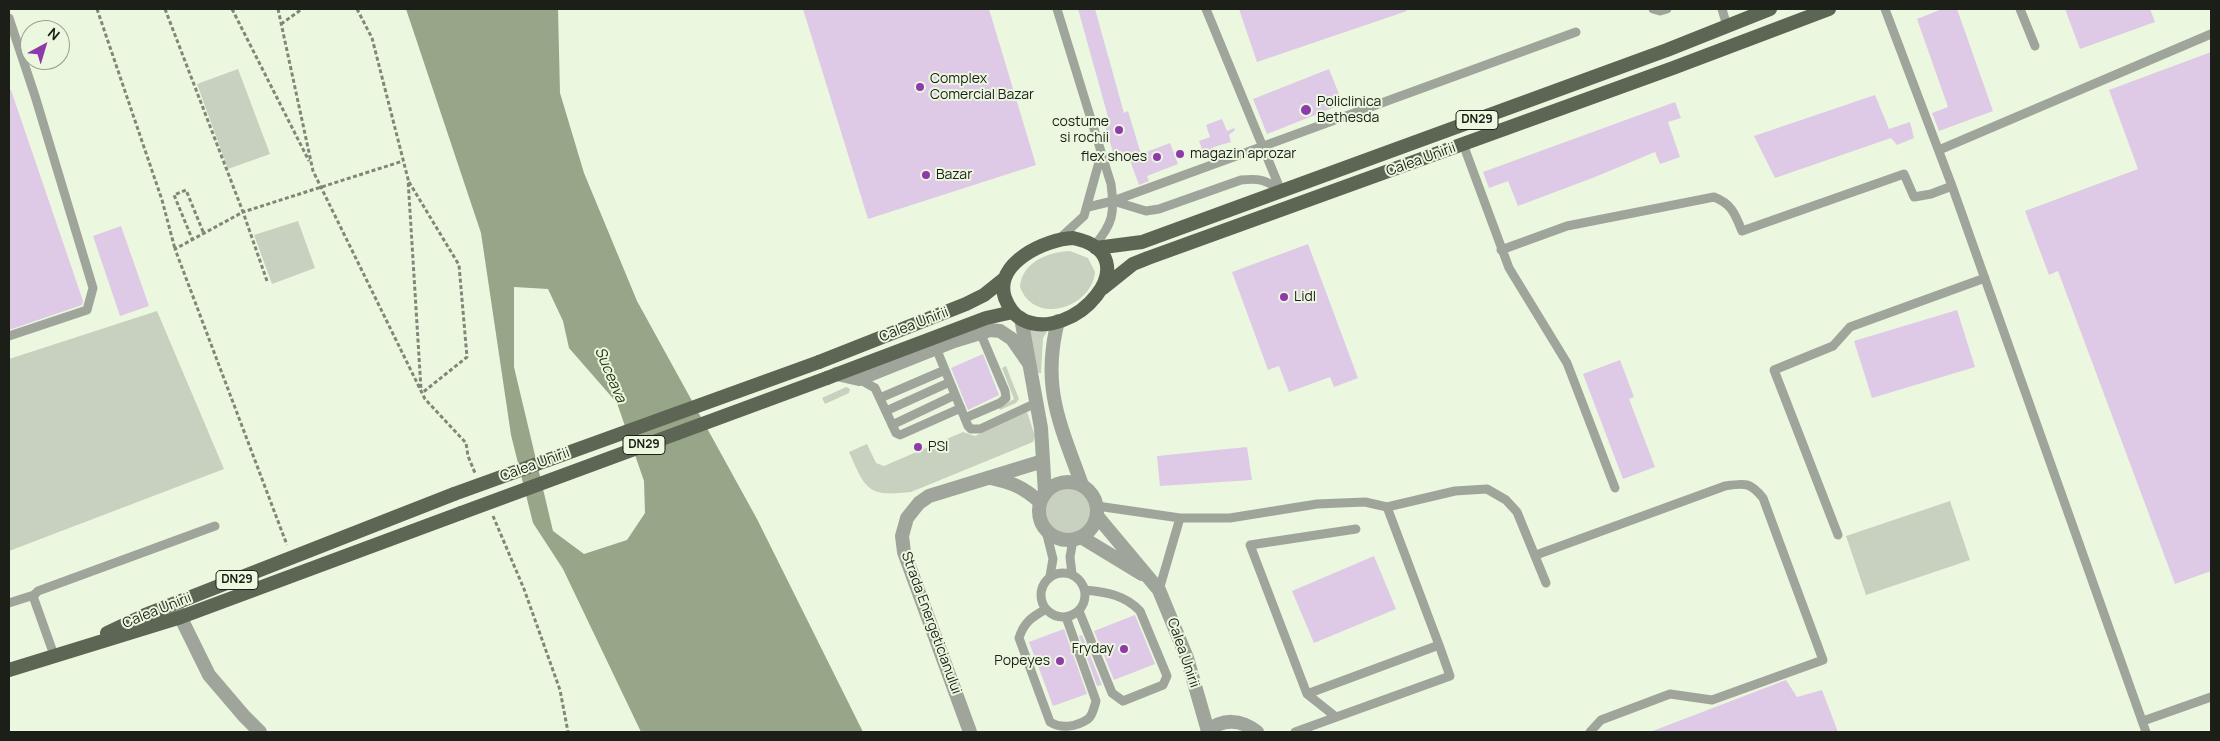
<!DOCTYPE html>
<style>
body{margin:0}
#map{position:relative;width:2220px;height:741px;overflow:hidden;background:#ecf7e0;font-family:Manrope,sans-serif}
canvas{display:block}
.frame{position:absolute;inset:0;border:10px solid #1b1f17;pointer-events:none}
.north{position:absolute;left:20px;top:20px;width:50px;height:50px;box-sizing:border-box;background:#ecf7e0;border:1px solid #98a190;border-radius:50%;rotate:39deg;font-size:14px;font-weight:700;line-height:20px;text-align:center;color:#1b1f17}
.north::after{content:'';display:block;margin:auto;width:18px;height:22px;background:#8e3ba9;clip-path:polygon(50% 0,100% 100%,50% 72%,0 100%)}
</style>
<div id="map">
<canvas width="2220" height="741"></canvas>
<div class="frame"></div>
<div class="north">N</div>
</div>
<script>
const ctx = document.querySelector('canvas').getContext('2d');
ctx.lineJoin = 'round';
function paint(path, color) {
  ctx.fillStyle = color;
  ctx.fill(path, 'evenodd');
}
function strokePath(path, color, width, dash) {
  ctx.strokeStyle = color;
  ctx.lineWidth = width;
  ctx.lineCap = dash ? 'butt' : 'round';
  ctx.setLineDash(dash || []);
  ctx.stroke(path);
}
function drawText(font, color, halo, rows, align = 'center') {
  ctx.font = font + ' Manrope,sans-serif';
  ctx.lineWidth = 4;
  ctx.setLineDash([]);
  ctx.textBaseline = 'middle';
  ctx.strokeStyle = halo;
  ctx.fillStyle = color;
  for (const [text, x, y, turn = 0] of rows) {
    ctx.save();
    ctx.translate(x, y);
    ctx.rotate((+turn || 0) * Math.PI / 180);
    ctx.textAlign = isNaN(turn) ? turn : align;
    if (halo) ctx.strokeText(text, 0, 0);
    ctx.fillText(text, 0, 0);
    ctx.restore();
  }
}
paint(new Path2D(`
 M 238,69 L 270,154 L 228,169 L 197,84 Z
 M 298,221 L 315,268 L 272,284 L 254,235 Z
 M 1070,251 L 1088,258 L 1095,272 C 1092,308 1034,326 1020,287 C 1022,262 1048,252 1070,251 Z
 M 157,311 L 224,469 L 9,551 L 9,359 Z
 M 1027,327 L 1049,329 L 1043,338 L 1041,373 L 1035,373 Z
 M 1006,366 L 1019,399 L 1016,403 L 1000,410 L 999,408 L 1014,399 L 1002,368 Z
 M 846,387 L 850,389 L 849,393 L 825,404 L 822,398 Z
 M 1027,412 L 1035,436 L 1033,442 L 911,492 C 867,497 866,490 849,452 L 867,444 L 876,463 L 884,466 L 963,432 L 975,436 Z
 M1040 511a28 28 0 1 1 56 0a28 28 0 1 1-56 0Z
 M 1950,501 L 1970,560 L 1866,595 L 1846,536 Z`), '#c8d1bf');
paint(new Path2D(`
 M 406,9 L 558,9 L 560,93 L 584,173 L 637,301 L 757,519 L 863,732 L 641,732 L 563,569 L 533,523 L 511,435 L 481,233 ZM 514,287 L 548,289 L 563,321 L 569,348 L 617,403 L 644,481 L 645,513 L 627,540 L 584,554 L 553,531 L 514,367 Z`), '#97a589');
paint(new Path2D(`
 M 803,9 L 989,9 L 1036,165 L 868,219 Z
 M 1078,9 L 1095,9 L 1124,113 L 1128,111 L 1141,154 L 1170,143 L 1178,164 L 1147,176 L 1149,181 L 1139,185 L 1128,155 L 1115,159 L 1103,119 L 1108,117 Z
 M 1239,9 L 1406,9 L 1407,11 L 1257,62 Z
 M 1942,9 L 1957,9 L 1993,111 L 1939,131 L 1932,113 L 1948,107 L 1917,19 Z
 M 2065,9 L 2150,9 L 2155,22 L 2080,49 Z
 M 2211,52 L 2211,571 L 2175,584 L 2058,271 L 2049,275 L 2025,211 L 2138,169 L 2109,90 Z
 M 1329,69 L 1343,104 L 1267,134 L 1253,99 Z
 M 9,90 L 11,90 L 83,301 L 82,305 L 9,330 Z
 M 1875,95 L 1889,129 L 1910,122 L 1914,138 L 1897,145 L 1891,138 L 1775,178 L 1754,136 Z
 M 1675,102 L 1681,118 L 1668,122 L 1680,157 L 1660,164 L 1655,152 L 1595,177 L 1518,206 L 1508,181 L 1489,188 L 1483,172 Z
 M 1222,119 L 1227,131 L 1234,128 L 1235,130 L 1229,135 L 1231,142 L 1214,147 L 1204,155 L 1199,141 L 1210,137 L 1206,125 Z
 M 121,226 L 149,306 L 120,316 L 93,236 Z
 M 1308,244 L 1358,378 L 1334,387 L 1330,377 L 1289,392 L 1279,366 L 1268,370 L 1232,272 Z
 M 1957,310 L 1975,367 L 1872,398 L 1854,341 Z
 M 983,354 L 999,395 L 968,410 L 951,368 Z
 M 1620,360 L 1634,397 L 1629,399 L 1655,467 L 1623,479 L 1583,374 Z
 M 1247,447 L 1252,480 L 1160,486 L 1157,456 Z
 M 1374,556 L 1396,609 L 1314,643 L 1292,591 Z
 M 1135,615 L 1155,664 L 1114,680 L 1094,631 Z
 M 1064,629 L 1087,694 L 1053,706 L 1029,642 Z
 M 1082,635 L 1102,685 L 1097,686 L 1079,636 Z
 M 1786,680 L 1797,697 L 1822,690 L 1838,732 L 1650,732 Z`), '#decae6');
strokePath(new Path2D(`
 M 97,9 L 162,200 L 175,249
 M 165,9 L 243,212 L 175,249 L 287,545
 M 232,9 L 309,161
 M 278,9 L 313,171 L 425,399 L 466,443 L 468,456 L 475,473
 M 357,9 L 372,38 L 408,179 L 421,389
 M 281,24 L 302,9
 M 409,182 L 459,265 L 467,357 L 422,393
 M 193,241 L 174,195 L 186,190 L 204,234
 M 267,281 L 243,212 L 403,161
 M 493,516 L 524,589 L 560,690 L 568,732`), '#808778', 3, [4, 2.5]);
strokePath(new Path2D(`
 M 1057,9 L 1111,184 C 1115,213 1113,224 1094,246
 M 1206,9 L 1281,191
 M 1653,9 L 1660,11 L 1667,9
 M 1722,9 L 1727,26
 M 1885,9 L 1952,186 L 2146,732
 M 2020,9 L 2035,46
 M 9,18 L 35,96 L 93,288 L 87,310 L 9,336
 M 1463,144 L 1509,268 L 1567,363 L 1615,488
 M 1939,150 L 2211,34
 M 1113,201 L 1146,211 L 1159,209 L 1241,180 C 1260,178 1265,180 1281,190
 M 1088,207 L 1113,201 L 1576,32
 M 1060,238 L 1084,216 L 1101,155
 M 1501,250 L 1567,226 L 1714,197 C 1732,204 1735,214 1742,231 L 1904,174 L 1914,197 L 1931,194 L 1952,186
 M 936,348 L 968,426 L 971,429 L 980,429 L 1036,403
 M 859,379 L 875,388 L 896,433 L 900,435 L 961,408
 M 880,398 L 945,370
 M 886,411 L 950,382
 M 965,418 L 1000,403 L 1006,398 L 1005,391 L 980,332
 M 892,425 L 955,395
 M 1097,506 L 1180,518 L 1230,518 L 1317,504 L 1365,502 L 1387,507 L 1455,491 L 1487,489 L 1506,500 L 1517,512 L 1546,583
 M 1046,531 L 1053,559 L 1050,576
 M 1838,535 L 1774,370 L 1833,346 L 1850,327 L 1985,278
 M 1536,555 L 1725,486 C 1745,483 1750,482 1763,498 L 1823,660 L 1712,700 L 1670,694 L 1601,720 L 1590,732
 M1041 595a22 22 0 1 1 44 0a22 22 0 1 1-44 0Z
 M 1072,574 L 1070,557 L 1073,540
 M 1159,590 L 1180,518
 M 9,603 L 34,595
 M 1046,609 C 1032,617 1024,622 1019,638 L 1050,722 C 1061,729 1076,727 1088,719 C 1093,715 1094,707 1096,701 L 1066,617
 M 1079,611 L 1112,693 L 1123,701 L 1163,685 L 1167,676 L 1140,611 C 1125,595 1106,592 1085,590
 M 54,655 L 34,599 L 34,595 L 38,591 L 215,526
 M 1307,694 L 1439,645 L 1387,507
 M 1336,717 L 1307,694 L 1250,545 L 1356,529
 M 2143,721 L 2211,697
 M 1295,732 L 1450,676 L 1439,645`), '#a0a59b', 9);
strokePath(new Path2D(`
 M 837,374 L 859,379 L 954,341 L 990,330 L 1000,331 L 1012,339 L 1028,362
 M 1097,516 L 1159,590 L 1187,658 L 1208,731
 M 1081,537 L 1142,574
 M 176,608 L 209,675 L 244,716 L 260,732
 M 1207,732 C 1222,718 1241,719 1257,732`), '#a0a59b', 14);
strokePath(new Path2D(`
 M 1021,318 L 1041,428 L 1045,493
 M 1058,321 C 1041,387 1060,424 1082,485
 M 991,478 C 1013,483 1023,487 1040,502
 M1039 511a29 29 0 1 1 58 0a29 29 0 1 1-58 0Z
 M 970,732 L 904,552 L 902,536 L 907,518 L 919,503 L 929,496 L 1043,461`), '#a0a59b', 14);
strokePath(new Path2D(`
 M 1073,238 C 1154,255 1072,347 1021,319 C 1013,314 1008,306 1005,298 C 993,263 1046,239 1073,238 Z
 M 1096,248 L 1142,242 L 1183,227 L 1667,50 L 1770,9
 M 1103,288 L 1133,264 L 1148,258 L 1673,68 L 1829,9
 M 819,362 L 966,304 L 984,295 L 1004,279
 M 827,378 L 986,318 L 1013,312
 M 107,633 L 145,615 L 454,494
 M 9,670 L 181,617 L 461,513`), '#5d6554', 14);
strokePath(new Path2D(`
 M 454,494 L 819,362
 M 461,513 L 827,378`), '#5d6554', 14);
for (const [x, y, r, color] of [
 [920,87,5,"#8e3ba9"],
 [1306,110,6,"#8e3ba9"],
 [1119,130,5,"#8e3ba9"],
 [1180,154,5,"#8e3ba9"],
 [1157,157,5,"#8e3ba9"],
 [926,175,5,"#8e3ba9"],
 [1284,297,5,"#8e3ba9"],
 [918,447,5,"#8e3ba9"],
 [1124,649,5,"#8e3ba9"],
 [1060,661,5,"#8e3ba9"]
]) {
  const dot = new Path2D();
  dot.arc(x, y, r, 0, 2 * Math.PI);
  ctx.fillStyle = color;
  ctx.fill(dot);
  strokePath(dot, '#ecf7e0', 2);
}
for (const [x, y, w] of [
 [1477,120,42],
 [644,445,42],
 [237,580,42]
]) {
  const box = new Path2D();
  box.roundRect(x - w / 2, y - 9.5, w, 19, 4);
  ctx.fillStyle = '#ecf7e0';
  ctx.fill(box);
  strokePath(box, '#1b1f17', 1);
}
drawText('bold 12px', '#1b1f17', null, [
 ["DN29",1477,120],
 ["DN29",644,445],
 ["DN29",237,580]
]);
drawText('14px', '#1b1f17', '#ecf7e0', [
 ["Complex",930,79],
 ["Comercial Bazar",930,95],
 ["Policlinica",1317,102],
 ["Bethesda",1317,118],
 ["costume",1109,122,"right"],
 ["si rochii",1109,138,"right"],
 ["magazin aprozar",1190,154],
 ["flex shoes",1147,157,"right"],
 ["Bazar",936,175],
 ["Lidl",1294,297],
 ["PSI",928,447],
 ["Fryday",1114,649,"right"],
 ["Popeyes",1050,661,"right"]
], 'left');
drawText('14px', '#1b1f17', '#ecf7e0', [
 ["Calea Unirii",1421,160,-20],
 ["Calea Unirii",914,325,-21],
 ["Calea Unirii",535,465,-20],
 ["Calea Unirii",157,611,-22],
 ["Strada Energeticianului",931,623,70],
 ["Calea Unirii",1183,653,71]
]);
drawText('italic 15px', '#283b0d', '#ecf7e0', [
 ["Suceava",610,375,67]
]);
</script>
